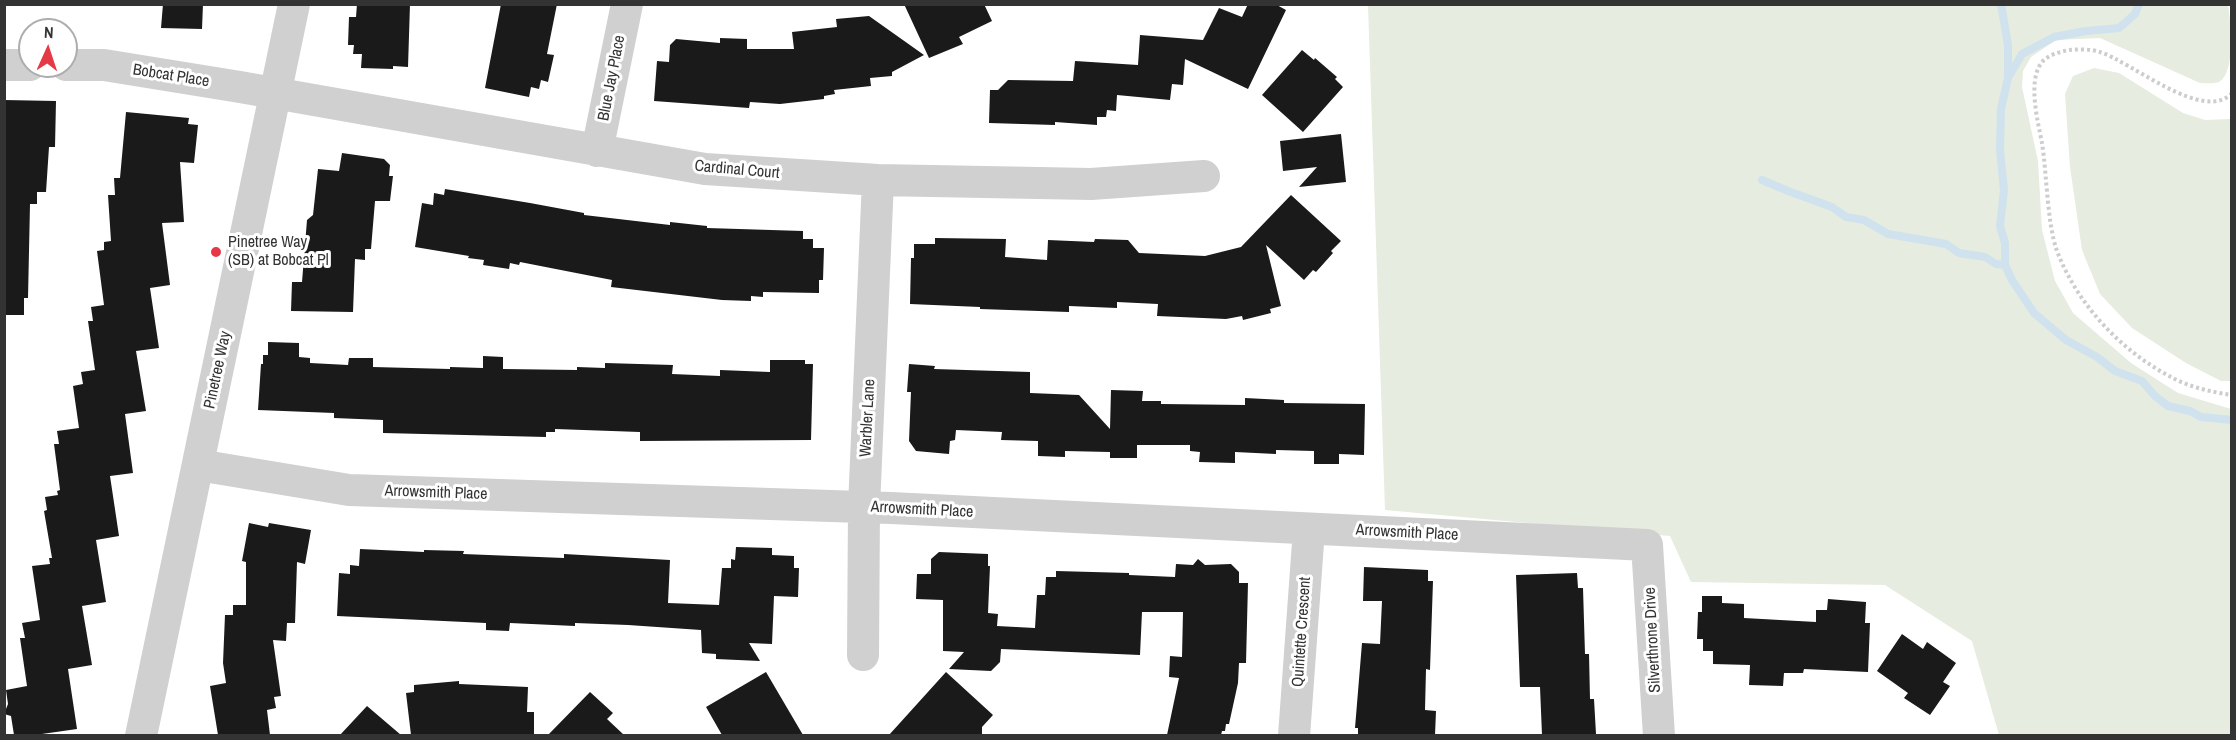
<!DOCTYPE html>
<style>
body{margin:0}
#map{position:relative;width:2236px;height:740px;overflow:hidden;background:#fff;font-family:"Archivo Narrow",sans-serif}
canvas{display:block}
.frame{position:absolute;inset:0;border:6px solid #333;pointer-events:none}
.north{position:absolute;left:18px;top:18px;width:60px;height:60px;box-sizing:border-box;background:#fff;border:2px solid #adadad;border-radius:50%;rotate:3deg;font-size:16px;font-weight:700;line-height:24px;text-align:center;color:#333}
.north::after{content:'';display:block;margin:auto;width:21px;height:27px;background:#e63946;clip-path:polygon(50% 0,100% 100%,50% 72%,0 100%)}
</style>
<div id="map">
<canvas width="2236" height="740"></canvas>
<div class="frame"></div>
<div class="north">N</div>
</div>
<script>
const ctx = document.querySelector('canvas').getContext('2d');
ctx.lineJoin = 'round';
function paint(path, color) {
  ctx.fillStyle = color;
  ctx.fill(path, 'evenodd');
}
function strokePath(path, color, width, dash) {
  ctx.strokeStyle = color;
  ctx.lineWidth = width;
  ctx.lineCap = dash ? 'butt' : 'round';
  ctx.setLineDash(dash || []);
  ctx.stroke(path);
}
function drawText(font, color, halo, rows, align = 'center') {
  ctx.font = font + ' "Archivo Narrow",sans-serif';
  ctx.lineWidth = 6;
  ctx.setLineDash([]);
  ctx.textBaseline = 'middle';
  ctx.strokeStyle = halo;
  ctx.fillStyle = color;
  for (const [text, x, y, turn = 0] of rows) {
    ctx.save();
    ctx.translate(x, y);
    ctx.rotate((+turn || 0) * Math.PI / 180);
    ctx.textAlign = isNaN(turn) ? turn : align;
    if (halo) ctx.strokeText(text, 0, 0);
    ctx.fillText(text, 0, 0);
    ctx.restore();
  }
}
paint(new Path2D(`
 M 1368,5 L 2228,5 C 2231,23 2236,72 2219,82 C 2214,84 2206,83 2200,83 L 2100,38 L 2056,40 L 2031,57 L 2023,71 L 2022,87 L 2038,161 L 2042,230 L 2055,281 L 2073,313 L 2131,363 L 2178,393 L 2231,409 L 2231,735 L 1999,735 L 1972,641 L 1885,585 L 1691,582 L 1670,536 L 1385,510 Z
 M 2094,68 L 2119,73 L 2183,113 L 2205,120 L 2231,119 L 2231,381 L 2221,381 L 2186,363 L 2132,328 L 2100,294 L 2082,250 L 2070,167 L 2065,94 L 2073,76 Z`), '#e6ecdf');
strokePath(new Path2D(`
 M 2001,4 L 2008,45 L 2008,78 L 2001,109 L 2000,150 L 2004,190 L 2000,226 L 2005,243 L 2005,265 L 2012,280 L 2034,313 L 2066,340 L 2097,357 L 2115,371 L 2142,381 L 2155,396 L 2168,406 L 2190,411 L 2201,417 L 2232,420
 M 2009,76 L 2022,54 L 2054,37 L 2086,31 L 2119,28 L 2135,14 L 2139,4
 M 1762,180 L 1788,191 L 1832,207 L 1846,217 L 1864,220 L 1888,234 L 1946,244 L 1959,253 L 1985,257 L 1996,264 L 2005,265`), '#cfe2ee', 8);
paint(new Path2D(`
 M 163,4 L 203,4 L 202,29 L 161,28 Z
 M 357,4 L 410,4 L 408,67 L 393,66 L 393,69 L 361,68 L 362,54 L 353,54 L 354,45 L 348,45 L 349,17 L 356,17 Z
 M 501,4 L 557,4 L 547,54 L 554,55 L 548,82 L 541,80 L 539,89 L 531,87 L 529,97 L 485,88 Z
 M 904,4 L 984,4 L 992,21 L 959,37 L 963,44 L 929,58 Z
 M 1248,4 L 1275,4 L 1286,10 L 1248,89 L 1185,59 L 1183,85 L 1172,84 L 1170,100 L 1117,95 L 1116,111 L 1107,110 L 1106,117 L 1097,117 L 1097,125 L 1055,122 L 1055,125 L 989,123 L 990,90 L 998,90 L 1008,80 L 1073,81 L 1075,61 L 1138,65 L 1140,35 L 1203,40 L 1219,8 L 1242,17 Z
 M 869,16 L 924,55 L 892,72 L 892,76 L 870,78 L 871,86 L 834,90 L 835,94 L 824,96 L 824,99 L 780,104 L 750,102 L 749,108 L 654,101 L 657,61 L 669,62 L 670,45 L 676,39 L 720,43 L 720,38 L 747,39 L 747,49 L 794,49 L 792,32 L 837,27 L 836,19 Z
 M 1302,50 L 1314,60 L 1315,58 L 1337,77 L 1335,79 L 1343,87 L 1303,132 L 1262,95 Z
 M 4,100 L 56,101 L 55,147 L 49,147 L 46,192 L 37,192 L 37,204 L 30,204 L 28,298 L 24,298 L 24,315 L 4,315 Z
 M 126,112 L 189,118 L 188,124 L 198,125 L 194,163 L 180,162 L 184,222 L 162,223 L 170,285 L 150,288 L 159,348 L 136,351 L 146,411 L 125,414 L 133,473 L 110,476 L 119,536 L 96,540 L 106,602 L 82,606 L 92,665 L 68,669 L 77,729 L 35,735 L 14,735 L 11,716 L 4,714 L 8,704 L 6,690 L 27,686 L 20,638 L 25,638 L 22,623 L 40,620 L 32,566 L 50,564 L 49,558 L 52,558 L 44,511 L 47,510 L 45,497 L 58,495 L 57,491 L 60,490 L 54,444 L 59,444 L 57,431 L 79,428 L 73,386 L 83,384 L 81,372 L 95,370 L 88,321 L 93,321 L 91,307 L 104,305 L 97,251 L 104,250 L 104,242 L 111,241 L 108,195 L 115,195 L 114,178 L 120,178 Z
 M 1341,134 L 1346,182 L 1299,187 L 1317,167 L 1283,171 L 1280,141 Z
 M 342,153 L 384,159 L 390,165 L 389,176 L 393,176 L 390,201 L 375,201 L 371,249 L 365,249 L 365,260 L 355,259 L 353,312 L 291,311 L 292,282 L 302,282 L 307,220 L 313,215 L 318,169 L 339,171 Z
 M 445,189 L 530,203 L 584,213 L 584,215 L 670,225 L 670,222 L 707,226 L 707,228 L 803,231 L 803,239 L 813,239 L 813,248 L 824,248 L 823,280 L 819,280 L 819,293 L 763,292 L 763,297 L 751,296 L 751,301 L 722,300 L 611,287 L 612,280 L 520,262 L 519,265 L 510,263 L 509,269 L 483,265 L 484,260 L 468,258 L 469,256 L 415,247 L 422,203 L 433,205 L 434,193 L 444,195 Z
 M 1291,195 L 1341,241 L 1331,251 L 1333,253 L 1316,272 L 1313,270 L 1304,280 L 1266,245 L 1281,306 L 1270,309 L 1271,313 L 1243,320 L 1242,316 L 1226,319 L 1157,316 L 1158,304 L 1117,302 L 1117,308 L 1069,306 L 1069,312 L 980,309 L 980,307 L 910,304 L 911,258 L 914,258 L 914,244 L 935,244 L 935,238 L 1006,239 L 1005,257 L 1047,260 L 1048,240 L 1094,242 L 1095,239 L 1128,240 L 1139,253 L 1205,256 L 1241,247 Z
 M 268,342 L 299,343 L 299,357 L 310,358 L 310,363 L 348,365 L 349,358 L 373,358 L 373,367 L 450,369 L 450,367 L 483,368 L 483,356 L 503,357 L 503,369 L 577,370 L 577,367 L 605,368 L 605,363 L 673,365 L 672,374 L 720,376 L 720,370 L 770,372 L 770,360 L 805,360 L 805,364 L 813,364 L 811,440 L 640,441 L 640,432 L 555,429 L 555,432 L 546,432 L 546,437 L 383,433 L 383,420 L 334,418 L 334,413 L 258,410 L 261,364 L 263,364 L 263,355 L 268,355 Z
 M 909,364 L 935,366 L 934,369 L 1030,372 L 1030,393 L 1079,395 L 1110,429 L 1111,390 L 1143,391 L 1142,401 L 1161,401 L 1161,404 L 1245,405 L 1245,398 L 1284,400 L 1284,403 L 1365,404 L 1364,455 L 1339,454 L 1339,464 L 1314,464 L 1314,451 L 1276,450 L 1276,454 L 1235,452 L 1235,463 L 1199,462 L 1200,452 L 1190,451 L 1190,445 L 1137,445 L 1137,458 L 1110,458 L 1110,452 L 1065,451 L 1065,457 L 1038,456 L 1038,441 L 1001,440 L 1002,432 L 956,430 L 955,440 L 950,441 L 949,454 L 916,451 L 909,441 L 911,392 L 907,392 Z
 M 249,523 L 268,527 L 269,523 L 311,530 L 305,564 L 297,562 L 295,623 L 287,623 L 286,641 L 273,640 L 281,696 L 274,697 L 276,708 L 267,710 L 270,735 L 218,735 L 210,686 L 226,683 L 223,663 L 225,615 L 233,615 L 233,605 L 246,605 L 246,562 L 242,561 Z
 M 736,547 L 772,548 L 772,555 L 794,556 L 794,568 L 799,568 L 798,597 L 774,596 L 772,644 L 749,643 L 760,661 L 716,659 L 716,654 L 702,653 L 701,630 L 628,625 L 575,623 L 575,626 L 510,623 L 509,631 L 486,630 L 486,623 L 337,616 L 339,573 L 350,574 L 350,565 L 359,566 L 360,549 L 424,552 L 424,550 L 464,551 L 463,554 L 564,558 L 564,554 L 670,560 L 668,603 L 719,605 L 722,568 L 731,568 L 731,559 L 735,560 Z
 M 939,552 L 988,554 L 988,566 L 990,566 L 988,613 L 998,614 L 997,626 L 1035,628 L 1037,595 L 1045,595 L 1046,577 L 1056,577 L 1056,571 L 1129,573 L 1129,575 L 1175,577 L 1176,564 L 1193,565 L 1198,559 L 1205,565 L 1231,564 L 1239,572 L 1239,583 L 1248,583 L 1246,663 L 1239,663 L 1238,683 L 1229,724 L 1226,724 L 1225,731 L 1222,731 L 1221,735 L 1167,735 L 1179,678 L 1169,677 L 1170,656 L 1182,657 L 1183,612 L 1142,612 L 1140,655 L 1001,649 L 1000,662 L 991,671 L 949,669 L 964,652 L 943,651 L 943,600 L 916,599 L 917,574 L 931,574 L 931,559 Z
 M 1364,567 L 1428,570 L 1428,581 L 1433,581 L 1430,670 L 1426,669 L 1425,710 L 1436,711 L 1435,735 L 1358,735 L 1358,728 L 1355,728 L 1362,643 L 1380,644 L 1382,601 L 1363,601 Z
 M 1577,573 L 1578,588 L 1583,588 L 1585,654 L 1589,654 L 1590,699 L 1594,699 L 1596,734 L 1542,735 L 1540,687 L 1520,687 L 1516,575 Z
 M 1702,596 L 1722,596 L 1722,603 L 1744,604 L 1744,618 L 1816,622 L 1816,610 L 1827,610 L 1828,599 L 1866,602 L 1865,623 L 1870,623 L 1868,672 L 1804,669 L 1803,673 L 1784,673 L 1783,686 L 1749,685 L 1750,665 L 1713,664 L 1713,651 L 1703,651 L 1703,639 L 1697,639 L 1698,612 L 1702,612 Z
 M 1902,634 L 1923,649 L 1927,642 L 1956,663 L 1943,682 L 1950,686 L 1930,715 L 1904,698 L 1908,693 L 1877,671 Z
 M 766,672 L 803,735 L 722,735 L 706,707 Z
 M 946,672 L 993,715 L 982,727 L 982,735 L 889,735 Z
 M 459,681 L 459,684 L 528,687 L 527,712 L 534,712 L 534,735 L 411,735 L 406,693 L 414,692 L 414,685 Z
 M 590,692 L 613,713 L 607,719 L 624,735 L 548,735 Z
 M 367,706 L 401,735 L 340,735 Z`), '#1a1a1a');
strokePath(new Path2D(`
 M 2232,93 C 2204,124 2130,61 2100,52 C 2091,49 2079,49 2069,50 C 2060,52 2051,54 2044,60 C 2026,77 2038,122 2042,143 C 2047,175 2047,223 2057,251 C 2077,304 2121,351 2171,377 C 2189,387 2211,392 2232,395`), '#cdcdcd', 4, [3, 3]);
strokePath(new Path2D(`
 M 4,65 L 30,65
 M 66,65 L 104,65 L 240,87 L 705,169 L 878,180 L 1091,184 L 1204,176
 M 597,151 L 627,4
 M 198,465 L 349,490 L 891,508 L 1647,545 L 1659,736
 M 863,655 L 864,507 L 878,180
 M 141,736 L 294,4
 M 1294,736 L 1309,529`), '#d0d0d0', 32);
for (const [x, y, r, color] of [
 [216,252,6,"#e63946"]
]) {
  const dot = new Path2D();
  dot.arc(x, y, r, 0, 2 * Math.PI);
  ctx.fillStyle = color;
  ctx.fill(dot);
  strokePath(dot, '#fff', 2);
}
drawText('16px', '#333', '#fff', [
 ["Bobcat Place",171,76,9],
 ["Blue Jay Place",612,78,-79],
 ["Cardinal Court",737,170,5],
 ["Pinetree Way",218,370,-78],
 ["Warbler Lane",868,418,-87],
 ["Arrowsmith Place",436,493,2],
 ["Arrowsmith Place",922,510,3],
 ["Arrowsmith Place",1407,533,3],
 ["Quintette Crescent",1302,632,-86],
 ["Silverthrone Drive",1653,640,-93]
]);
drawText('16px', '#333', '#fff', [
 ["Pinetree Way",228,243],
 ["(SB) at Bobcat Pl",228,261]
], 'left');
</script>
